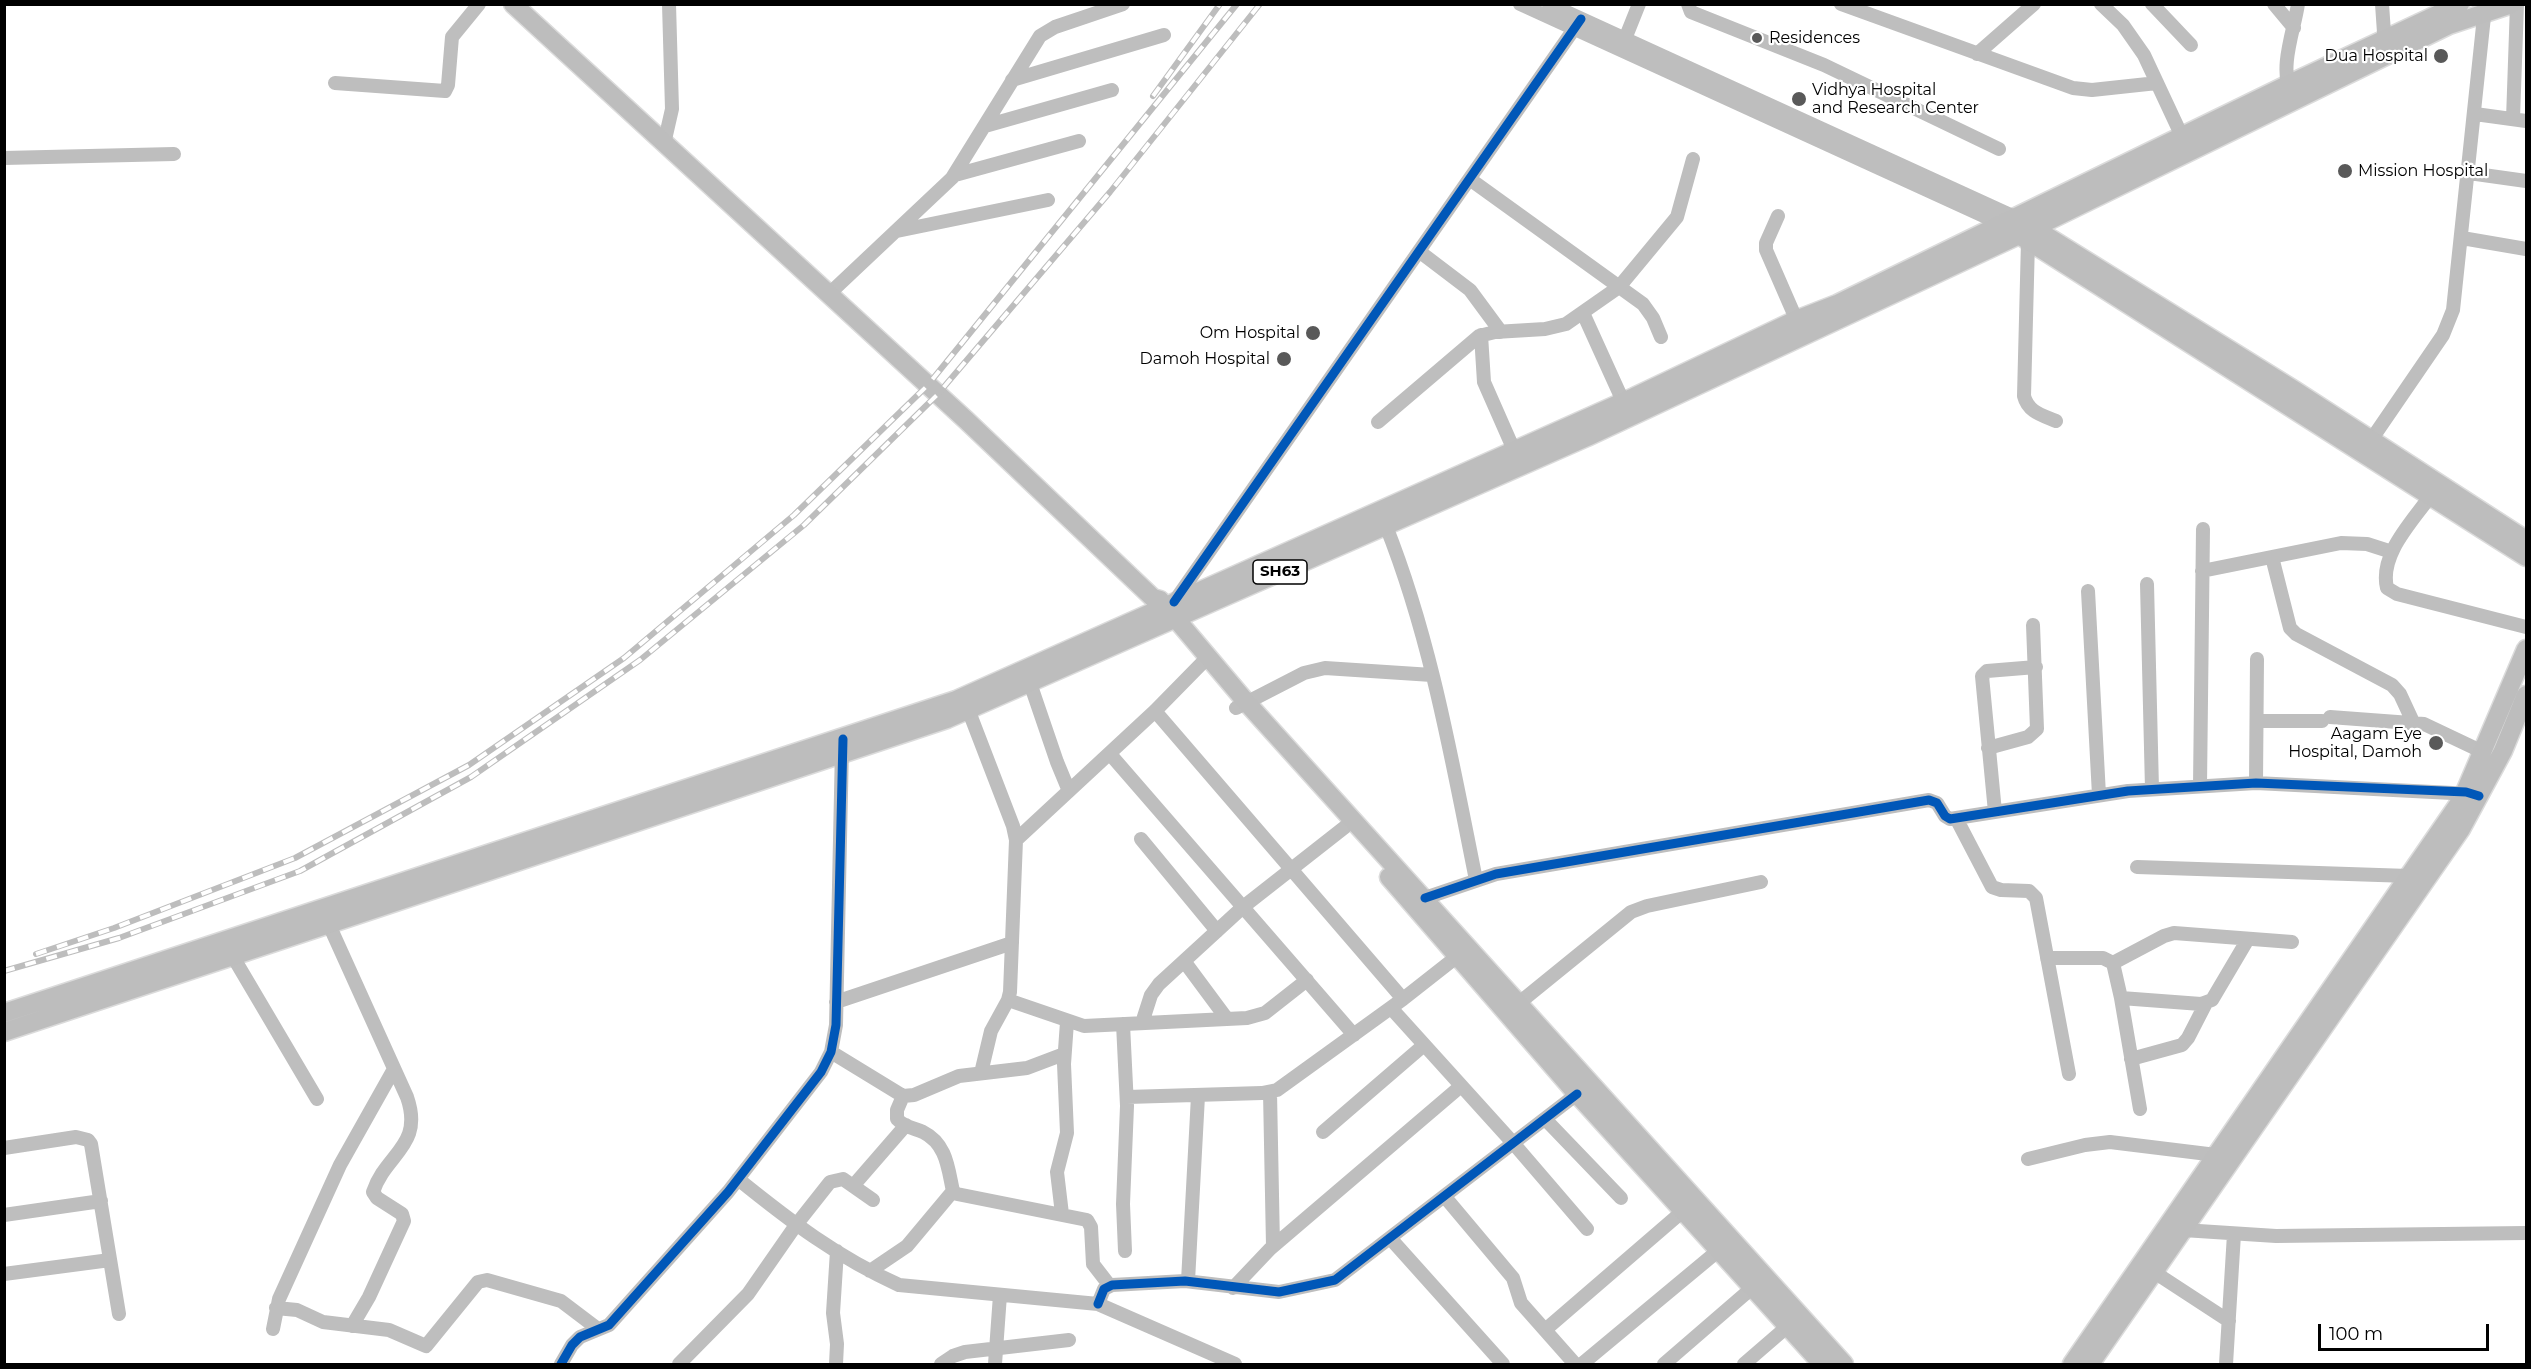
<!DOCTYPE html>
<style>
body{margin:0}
#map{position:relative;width:2531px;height:1369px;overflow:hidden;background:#fff;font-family:Montserrat,sans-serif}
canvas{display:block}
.frame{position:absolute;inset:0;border:6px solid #000;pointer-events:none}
.scale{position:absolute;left:2318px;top:1324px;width:171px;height:27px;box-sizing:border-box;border:3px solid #000;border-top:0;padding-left:8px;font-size:18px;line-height:21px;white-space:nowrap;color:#000;-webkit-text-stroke:4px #fff;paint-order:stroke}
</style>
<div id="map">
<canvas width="2531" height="1369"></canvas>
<div class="frame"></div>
<div class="scale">100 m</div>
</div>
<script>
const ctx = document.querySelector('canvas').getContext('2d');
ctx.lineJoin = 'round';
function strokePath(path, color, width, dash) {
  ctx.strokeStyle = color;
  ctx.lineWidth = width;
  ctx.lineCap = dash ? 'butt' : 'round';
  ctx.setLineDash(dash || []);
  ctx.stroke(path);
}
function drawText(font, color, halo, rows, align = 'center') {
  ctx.font = font + ' Montserrat,sans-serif';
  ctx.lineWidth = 4.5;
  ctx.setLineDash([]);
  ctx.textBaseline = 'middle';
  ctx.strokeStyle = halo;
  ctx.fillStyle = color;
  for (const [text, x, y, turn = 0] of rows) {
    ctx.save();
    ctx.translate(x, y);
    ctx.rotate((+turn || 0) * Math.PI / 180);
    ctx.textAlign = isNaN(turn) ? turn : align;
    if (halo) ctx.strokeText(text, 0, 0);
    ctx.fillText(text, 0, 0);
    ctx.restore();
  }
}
const major = new Path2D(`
 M 513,4 L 966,420 L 1153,598 L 1160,600 L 1247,703 L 1844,1364
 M 2027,224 L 2294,390 L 2526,540
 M 2011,230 L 2526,557
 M 1389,877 L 1577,1094 L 1822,1364
 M 4,1013 L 956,700 L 1634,397 L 1796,320 L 1837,304 L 2287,85 L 2460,4
 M 4,1032 L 947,719 L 1587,437 L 2019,235 L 2449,25 L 2512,4
 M 2072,1364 L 2462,799 L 2526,649
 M 2090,1364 L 2461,829 L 2503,751 L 2526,695`);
strokePath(major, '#dbdbdb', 21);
strokePath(new Path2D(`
 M 1520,4 L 2001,224
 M 1549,4 L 2015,217
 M 1688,4 L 1691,12 L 1824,65 L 1999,149
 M 1841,4 L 2073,88 L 2092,90 L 2157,83
 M 2101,4 L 2123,25 L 2144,55 L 2186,145
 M 2152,4 L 2191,45
 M 2274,4 L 2294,28
 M 2382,4 L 2385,47
 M 1625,39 L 1639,4
 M 1977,54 L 2034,4
 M 1012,80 L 1164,35
 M 335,83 L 445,91 L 448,85 L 452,37 L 479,4
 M 2291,93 C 2279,67 2294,31 2298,4
 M 2475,114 L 2526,121
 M 2513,119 L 2517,4
 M 985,126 L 1112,90
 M 664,144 L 672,109 L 669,4
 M 4,158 L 174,154
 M 2469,173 L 2526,181
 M 955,175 L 1079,141
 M 1471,180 L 1643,304 L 1653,318 L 1661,337
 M 1778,216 L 1766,243 L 1766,250 L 1800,328
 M 897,231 L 1048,200
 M 2462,238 L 2526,249
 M 2028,241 L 2024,396 C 2028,412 2042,415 2056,421
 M 1420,252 L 1470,290 L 1501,332
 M 829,294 L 952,178 L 1040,36 L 1055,27 L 1123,4
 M 1583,313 L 1627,410
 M 1481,335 L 1484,382 L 1517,457
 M 1378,422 L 1479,336 L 1495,332 L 1545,329 L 1566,324 L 1619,287 L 1677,217 L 1693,159
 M 2367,446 L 2443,335 L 2453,310 L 2485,7
 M 2431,495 C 2413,521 2379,554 2387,588 L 2397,594 L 2526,627
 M 1386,526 C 1431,639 1452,761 1476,880
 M 2272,557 L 2290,628 L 2296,634 L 2392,685 L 2400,694 L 2413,722
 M 2202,571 L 2341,543 L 2367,544 L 2392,552
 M 2147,584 L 2152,789
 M 2088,591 L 2099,795
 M 1174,602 L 1581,19
 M 1030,683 L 1057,762 L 1069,791
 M 1236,708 L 1304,673 L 1325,668 L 1432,675
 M 968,709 L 1013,826 L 1016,840 L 1010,992 L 1008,1000 L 991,1031 L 981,1073
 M 1155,711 L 1403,999
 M 2330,717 L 2424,724 L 2483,752
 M 2257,721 L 2322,721
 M 1988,748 L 2028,737 L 2037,729 L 2033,625
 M 1110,754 L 1354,1035
 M 2256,783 L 2257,659
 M 2200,786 L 2203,529
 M 1995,812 L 1982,676 L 1987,671 L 2036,667
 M 1956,818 L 1992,887 L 2001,890 L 2029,891 L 2036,898 L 2069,1074
 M 1141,839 L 1217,931
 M 1016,840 L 1155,711 L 1209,656
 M 2137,867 L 2409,876 L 2415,881
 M 1425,898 L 1496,874 L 1929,800 L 1937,803 L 1945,816 L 1950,819 L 2128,791 L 2256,783 L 2472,794
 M 326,918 L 407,1097 C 424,1146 386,1153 373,1192 L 377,1198 L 402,1214 L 404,1221 L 369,1297 L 352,1326
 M 232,955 L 317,1099
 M 2047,958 L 2103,958 L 2113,963 L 2121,998 L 2140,1109
 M 1184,961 L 1227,1019
 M 2113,963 L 2164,936 L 2174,933 L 2292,942
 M 2121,998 L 2201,1004 L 2212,1000 L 2248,939
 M 1008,1000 L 1084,1026 L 1247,1018 L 1265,1013 L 1307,980
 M 836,1002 L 1012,943
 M 1519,1003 L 1631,912 L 1647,906 L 1761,882
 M 1391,1008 L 1514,1144 L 1587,1229
 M 1142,1023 L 1151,995 L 1159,984 L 1243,907 L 1345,827
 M 1123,1024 L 1127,1106 L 1123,1204 L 1125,1251
 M 831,1052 L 903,1096 L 914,1095 L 959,1076 L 1027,1068 L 1064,1054
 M 2131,1059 L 2182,1045 L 2188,1038 L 2206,1003
 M 1270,1092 L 1273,1246
 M 903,1096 L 897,1110 L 897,1119 C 904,1127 914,1128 923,1132 C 947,1144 948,1169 953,1191 L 957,1194 L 1087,1220 L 1091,1227 L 1093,1264 L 1110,1286
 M 1127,1097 L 1262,1093 L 1277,1090 L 1403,999 L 1459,955
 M 1546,1120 L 1621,1198
 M 1323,1132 L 1424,1045
 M 4,1148 L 76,1137 L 88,1140 L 91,1144 L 119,1314
 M 2028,1159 L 2085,1145 L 2110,1142 L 2216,1155
 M 738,1179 C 790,1221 837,1257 899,1285 L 1098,1304 L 1235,1364
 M 853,1186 L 906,1125
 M 1445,1197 L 1513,1278 L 1521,1303 L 1575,1364
 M 1062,1214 L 1057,1172 L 1067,1133 L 1064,1064 L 1067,1022
 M 4,1215 L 101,1201
 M 2177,1227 L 2183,1230 L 2276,1236 L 2526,1233
 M 1390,1238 L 1503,1364
 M 870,1271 L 907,1246 L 953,1191
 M 2154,1272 L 2229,1321
 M 4,1274 L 110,1260
 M 1188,1281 L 1198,1096
 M 1233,1288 L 1270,1249 L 1461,1086
 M 1098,1304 L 1104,1289 L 1112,1285 L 1185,1281 L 1279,1292 L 1335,1280 L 1577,1094
 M 276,1308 L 297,1310 L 323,1322 L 389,1330 L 426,1346 L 478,1282 L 487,1280 L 561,1301 L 598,1329
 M 273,1329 L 279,1299 L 340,1165 L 394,1069
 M 1545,1330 L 1683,1211
 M 561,1364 L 572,1345 L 580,1337 L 609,1325 L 728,1192 L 821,1072 L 831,1052 L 836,1025 L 842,747
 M 679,1364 L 748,1294 L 796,1225 L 830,1182 L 843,1179 L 873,1200
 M 836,1364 L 837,1344 L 833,1313 L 837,1251
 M 941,1364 L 953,1356 L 965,1352 L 1069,1340
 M 995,1364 L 1000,1295
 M 1582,1364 L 1719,1250
 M 1664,1364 L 1752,1288
 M 1744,1364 L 1788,1326
 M 2226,1364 L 2234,1234`), '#bebebe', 14);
strokePath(major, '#bdbdbd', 18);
const rail = new Path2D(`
 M 1153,96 L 1220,4
 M 36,954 L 114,928 L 295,858 L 469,765 L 624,658 L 794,515 L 927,386 L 1237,4
 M 4,971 L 119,938 L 300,871 L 471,777 L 640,660 L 804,525 L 937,395 L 1110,192 L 1260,4`);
strokePath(rail, '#bdbdbd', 6);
strokePath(rail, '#fff', 4, [11]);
strokePath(new Path2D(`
 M 1174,602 L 1581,19
 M 1425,898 L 1496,874 L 1929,800 L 1937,803 L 1945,816 L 1950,819 L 2128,791 L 2256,783 L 2466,792 L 2479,796
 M 1098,1304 L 1104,1289 L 1112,1285 L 1185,1281 L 1279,1292 L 1335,1280 L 1577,1094
 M 561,1364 L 572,1345 L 580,1337 L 609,1325 L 728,1192 L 821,1072 L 831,1052 L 836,1025 L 843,739`), '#0057b8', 9);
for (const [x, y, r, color] of [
 [1757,38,6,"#595959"],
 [2441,56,8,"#595959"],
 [1799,99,8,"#595959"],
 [2345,171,8,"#595959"],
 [1313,333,8,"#595959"],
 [1284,359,8,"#595959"],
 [2436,743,8,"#595959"]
]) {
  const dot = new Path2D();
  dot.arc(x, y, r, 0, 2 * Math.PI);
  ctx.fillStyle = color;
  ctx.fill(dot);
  strokePath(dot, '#fff', 2);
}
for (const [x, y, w] of [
 [1280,572,54]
]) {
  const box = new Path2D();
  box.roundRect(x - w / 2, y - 12, w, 24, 4.5);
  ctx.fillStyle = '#fff';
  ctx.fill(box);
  strokePath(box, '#000', 1.5);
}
drawText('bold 15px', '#000', null, [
 ["SH63",1280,572]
]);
drawText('16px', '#000', '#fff', [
 ["Residences",1769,38,"left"],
 ["Dua Hospital",2428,56],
 ["Vidhya Hospital",1812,90,"left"],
 ["and Research Center",1812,108,"left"],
 ["Mission Hospital",2358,171,"left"],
 ["Om Hospital",1300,333],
 ["Damoh Hospital",1270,359],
 ["Aagam Eye",2422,734],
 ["Hospital, Damoh",2422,752]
], 'right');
</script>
